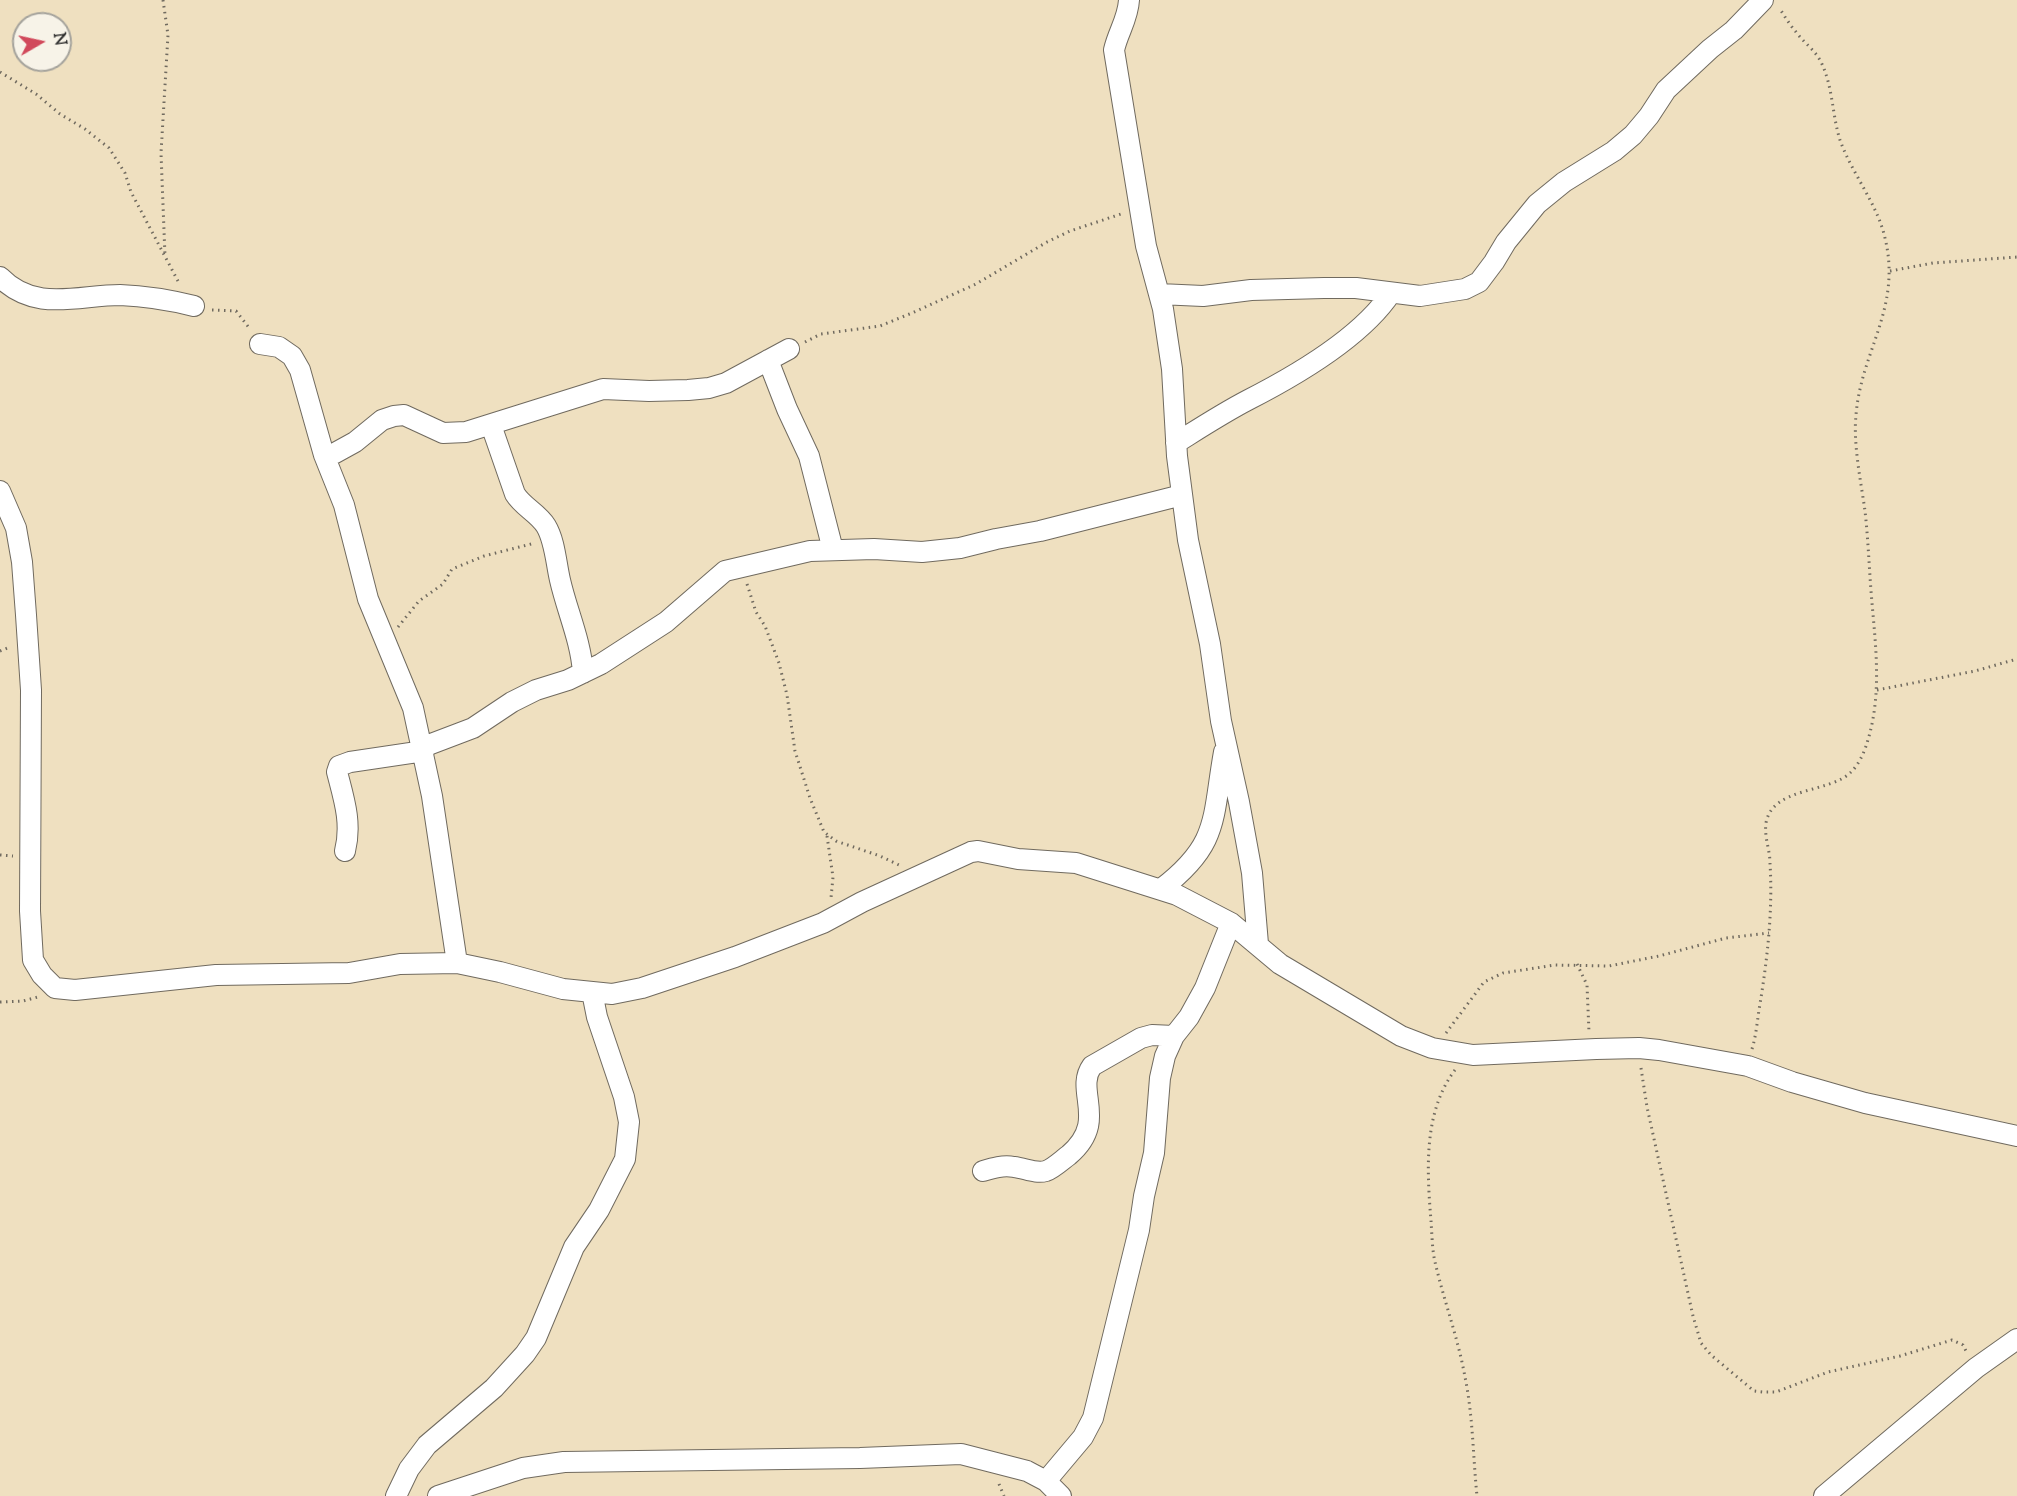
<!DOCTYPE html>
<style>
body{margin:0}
#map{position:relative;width:2017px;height:1496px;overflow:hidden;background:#efe0c0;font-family:"Sorts Mill Goudy",serif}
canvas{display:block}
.north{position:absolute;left:12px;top:12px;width:60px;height:60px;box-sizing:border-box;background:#f7f3e8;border:2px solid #a5a39c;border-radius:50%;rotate:81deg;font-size:16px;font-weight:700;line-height:24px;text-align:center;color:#2b2b2b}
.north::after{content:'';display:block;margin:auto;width:21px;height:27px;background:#d1495b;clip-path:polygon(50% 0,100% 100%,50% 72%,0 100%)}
</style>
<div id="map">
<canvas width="2017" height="1496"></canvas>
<div class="north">N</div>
</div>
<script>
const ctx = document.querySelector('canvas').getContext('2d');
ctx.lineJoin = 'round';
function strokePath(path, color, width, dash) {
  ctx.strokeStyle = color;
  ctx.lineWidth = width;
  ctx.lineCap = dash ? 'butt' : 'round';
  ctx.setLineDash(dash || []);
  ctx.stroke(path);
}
const street = new Path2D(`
 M 1129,0 C 1128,19 1118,32 1114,50 L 1146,246 L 1163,309 L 1172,369 L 1177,456 L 1188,540 L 1210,644 L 1221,721 L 1239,802 L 1252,873 L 1258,944
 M 0,277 C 35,313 78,295 120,295 C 146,296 170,300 194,306
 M 1159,294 L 1203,296 L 1251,290 L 1324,288 L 1356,288 L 1420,296 L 1465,289 L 1479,282 L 1494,262 L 1506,242 L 1537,204 L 1564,182 L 1614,151 L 1633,135 L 1649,116 L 1666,90 L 1710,49 L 1734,30 L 1763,0
 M 260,344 L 279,347 L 292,356 L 300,370 L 324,455 L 344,505 L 368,599 L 413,708 L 432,796 L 457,963
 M 768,360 L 787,409 L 809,456 L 833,550
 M 491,425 L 515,494 C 523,507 538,513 546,526 C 555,541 556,563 560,580 C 567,611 581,641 583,673
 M 1176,443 C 1200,428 1223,413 1248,400 C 1295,376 1361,338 1391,293
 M 324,455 L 335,453 L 355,442 L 382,420 L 394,416 L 404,415 L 443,433 L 466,432 L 603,389 L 649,391 L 688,390 L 709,388 L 726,383 L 789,349
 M 0,491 L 16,528 L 22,562 L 26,615 L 31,690 L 30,911 L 33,960 L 42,975 L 55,988 L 75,990 L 216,975 L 349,973 L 400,964 L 457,963 L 500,972 L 563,989 L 612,994 L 642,988 L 735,957 L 823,923 L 862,902 L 971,852 L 978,851 L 1018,859 L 1076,863 L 1177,895 L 1231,923 L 1280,964 L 1401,1036 L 1432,1048 L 1473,1055 L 1596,1049 L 1639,1048 L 1659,1050 L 1748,1066 L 1792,1082 L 1865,1103 L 2017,1136
 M 423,747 L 473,728 L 512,702 L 536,690 L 568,680 L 601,664 L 666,622 L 725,571 L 810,551 L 874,549 L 922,552 L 960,548 L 996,539 L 1040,531 L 1182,495
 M 345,851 C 352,823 344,799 337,772 L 339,766 L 350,762 L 424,751
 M 1161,889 C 1220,844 1212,819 1224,752
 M 983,1171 C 993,1168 1003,1165 1014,1167 C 1025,1168 1035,1174 1046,1171 C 1054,1168 1062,1160 1069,1155 C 1109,1121 1074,1091 1092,1066 L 1141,1038 L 1152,1035 L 1174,1036
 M 1046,1481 L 1083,1437 L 1093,1418 L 1139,1230 L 1144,1196 L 1154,1153 L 1160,1078 L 1165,1056 L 1174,1036 L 1189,1017 L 1205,988 L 1231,923
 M 396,1496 L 409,1469 L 427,1445 L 494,1388 L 525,1354 L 536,1338 L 574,1247 L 599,1210 L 625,1159 L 629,1122 L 624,1097 L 597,1017 L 592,992
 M 438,1496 L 523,1468 L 564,1462 L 860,1458 L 961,1454 L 1027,1471 L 1046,1481 L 1061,1496
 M 1824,1496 L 1976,1368 L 2017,1339`);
strokePath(street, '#706a5f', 22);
strokePath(new Path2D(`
 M 163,0 L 168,35 L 161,153 L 165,256
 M 0,72 L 36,94 L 60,114 L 85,129 L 109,148 L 125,173 L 131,192 L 179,283
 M 1890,271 L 1933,263 L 2017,257
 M 212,310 L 236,311 L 250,329
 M 805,342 L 821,334 L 880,326 L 912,313 L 976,284 L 1047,242 L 1070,231 L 1121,214
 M 747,584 L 756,612 L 765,626 L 779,663 L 787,695 L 795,751 L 810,798 L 824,832 L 836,841 L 880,856 L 899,865
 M 398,627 L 419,601 L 443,584 L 452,569 L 484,556 L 535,543
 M 0,651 L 10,647
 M 1877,690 L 1975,671 L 2017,659
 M 827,836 L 833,877 L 831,898
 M 0,855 L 13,856
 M 1577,964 L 1587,985 L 1589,1032
 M 0,1002 L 23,1001 L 38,997
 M 1446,1033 L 1484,982 L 1503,973 L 1555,965 L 1609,966 L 1659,956 L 1726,938 L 1769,933
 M 1752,1049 C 1756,1036 1757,1023 1759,1010 C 1767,962 1773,912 1770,863 C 1770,850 1764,837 1766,823 C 1772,787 1829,793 1850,773 C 1858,766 1864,753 1867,743 C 1883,693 1875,642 1871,591 C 1869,564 1868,538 1865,511 C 1861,482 1853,444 1856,415 C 1861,351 1902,308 1885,238 C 1877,203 1852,174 1840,140 C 1832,115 1833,86 1821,62 C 1815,50 1804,43 1796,32 C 1790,25 1785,17 1780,9
 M 1641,1068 L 1647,1107 L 1693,1316 L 1701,1343 L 1711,1355 L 1754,1391 L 1763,1392 L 1776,1392 L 1828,1372 L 1900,1356 L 1952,1340 L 1963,1345 L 1967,1353
 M 1455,1070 C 1423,1112 1427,1171 1431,1221 C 1432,1234 1432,1249 1435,1262 C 1444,1301 1458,1338 1465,1377 C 1473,1416 1473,1457 1477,1496
 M 999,1484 L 1004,1496`), '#706a5f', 3, [1.5, 4.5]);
strokePath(street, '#fff', 20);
</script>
